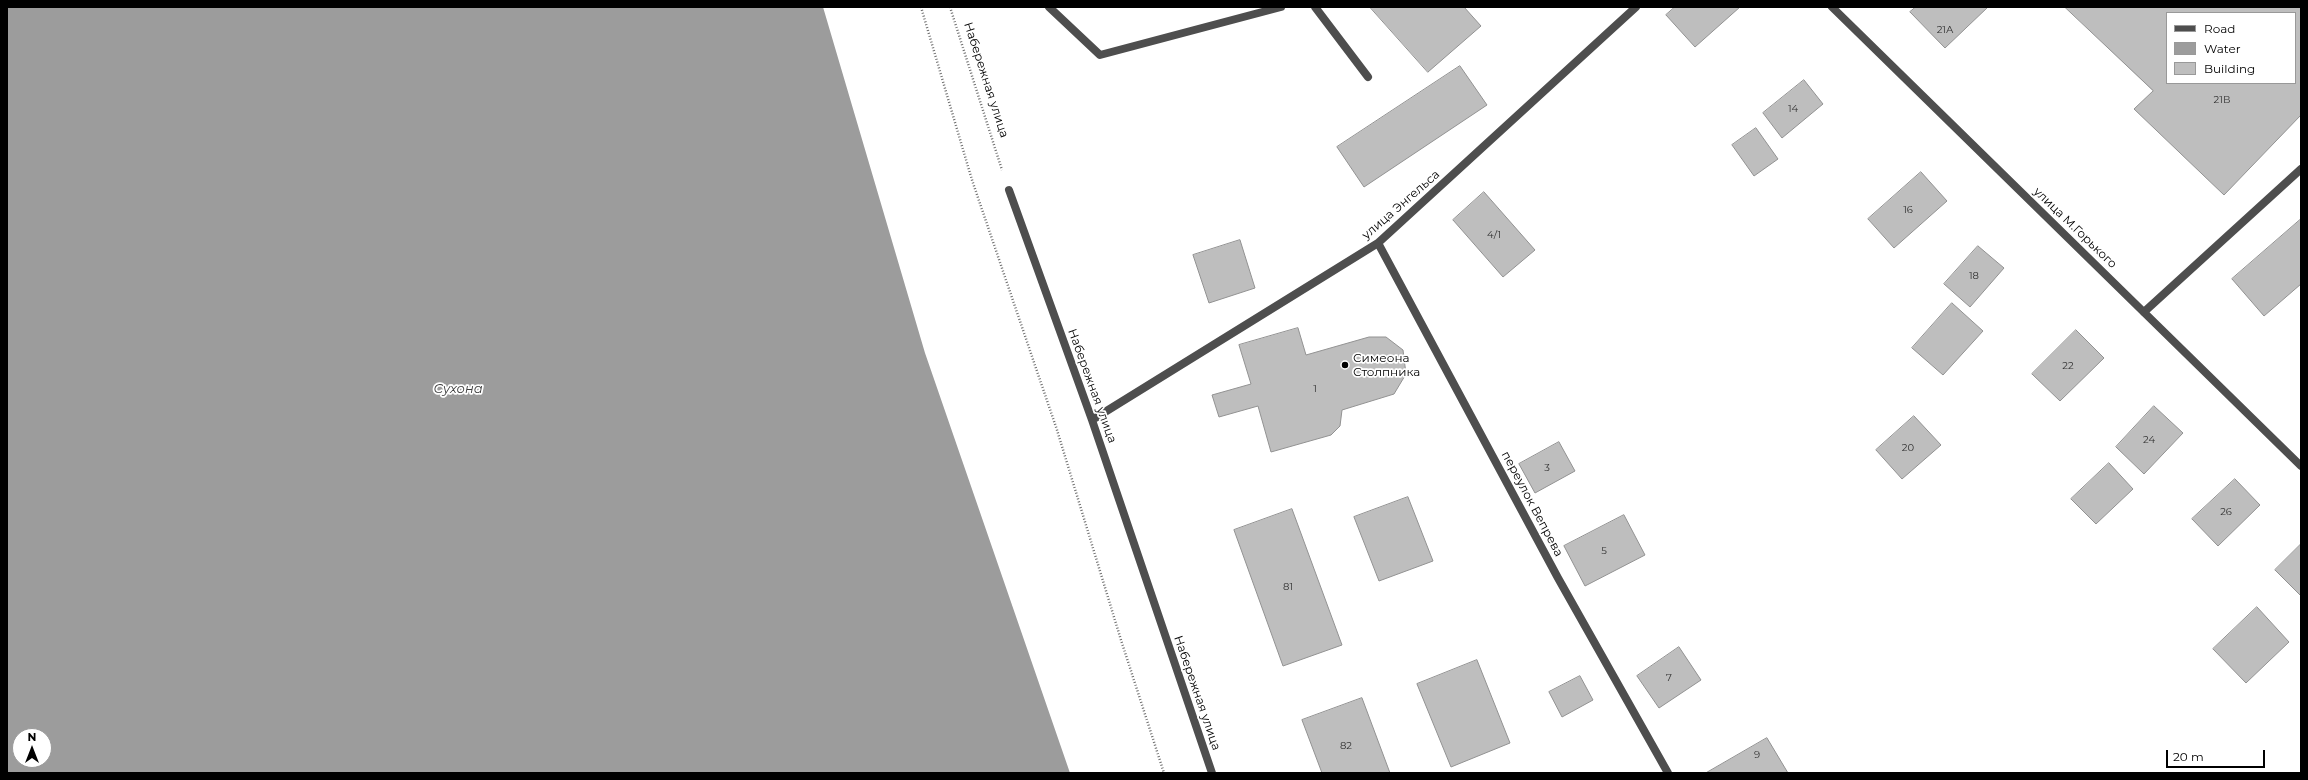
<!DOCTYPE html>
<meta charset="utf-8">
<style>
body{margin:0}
#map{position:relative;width:2308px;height:780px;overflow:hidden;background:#fff;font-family:Montserrat,sans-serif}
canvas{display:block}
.frame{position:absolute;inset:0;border:8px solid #000;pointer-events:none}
.legend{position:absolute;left:2166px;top:12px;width:130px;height:72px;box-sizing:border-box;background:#fff;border:1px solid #999;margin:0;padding:5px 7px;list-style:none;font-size:12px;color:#000}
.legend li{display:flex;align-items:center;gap:8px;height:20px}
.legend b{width:20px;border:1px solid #999}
.north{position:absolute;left:12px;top:728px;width:40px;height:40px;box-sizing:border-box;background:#fff;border:1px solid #999;border-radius:50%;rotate:0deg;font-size:11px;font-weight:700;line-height:16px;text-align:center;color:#000}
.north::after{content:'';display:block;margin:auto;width:14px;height:18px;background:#000;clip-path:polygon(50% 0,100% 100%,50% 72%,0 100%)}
.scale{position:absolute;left:2166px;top:750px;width:99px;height:18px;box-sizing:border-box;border:2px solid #000;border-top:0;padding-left:5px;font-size:12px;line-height:14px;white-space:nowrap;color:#000;-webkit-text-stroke:3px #fff;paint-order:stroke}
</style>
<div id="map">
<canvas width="2308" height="780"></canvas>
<div class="frame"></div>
<ul class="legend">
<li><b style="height:5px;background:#4e4e4e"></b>Road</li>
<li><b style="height:11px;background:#9c9c9c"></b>Water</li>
<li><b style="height:11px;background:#bebebe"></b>Building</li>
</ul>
<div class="north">N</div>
<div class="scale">20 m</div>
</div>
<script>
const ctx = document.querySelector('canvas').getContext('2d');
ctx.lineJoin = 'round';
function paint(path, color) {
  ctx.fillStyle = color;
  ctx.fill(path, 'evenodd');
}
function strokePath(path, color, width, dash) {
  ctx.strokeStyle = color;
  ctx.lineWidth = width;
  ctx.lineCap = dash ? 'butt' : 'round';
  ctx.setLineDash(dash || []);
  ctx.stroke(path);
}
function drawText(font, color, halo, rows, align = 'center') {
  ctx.font = font + ' Montserrat,sans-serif';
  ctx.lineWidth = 3.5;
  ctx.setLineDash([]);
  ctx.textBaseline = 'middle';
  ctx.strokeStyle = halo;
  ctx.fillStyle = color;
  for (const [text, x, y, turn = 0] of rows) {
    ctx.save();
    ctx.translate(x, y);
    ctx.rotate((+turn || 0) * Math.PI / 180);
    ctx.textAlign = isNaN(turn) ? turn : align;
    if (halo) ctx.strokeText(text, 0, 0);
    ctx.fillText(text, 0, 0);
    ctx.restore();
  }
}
paint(new Path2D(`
 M 7,7 L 823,7 L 925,353 L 1070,773 L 7,773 ZM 20,736 L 44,736 L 44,760 L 20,760 Z`), '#9c9c9c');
const building = new Path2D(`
 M 1370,7 L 1464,7 L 1481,26 L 1428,72 Z
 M 1675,7 L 1740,7 L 1695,47 L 1666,15 Z
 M 1916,7 L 1988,7 L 1945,48 L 1910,12 Z
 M 2065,7 L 2301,7 L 2301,115 L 2224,195 L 2134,109 L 2153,91 ZM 2167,13 L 2295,13 L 2295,83 L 2167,83 Z
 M 1460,66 L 1487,105 L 1364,187 L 1337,147 Z
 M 1804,80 L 1823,104 L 1782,138 L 1763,113 Z
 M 1756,128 L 1778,159 L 1754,176 L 1732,145 Z
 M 1921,172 L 1947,201 L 1894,248 L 1868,219 Z
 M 1484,192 L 1535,250 L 1503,277 L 1453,220 Z
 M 2301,219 L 2301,284 L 2264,316 L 2232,279 Z
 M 1240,240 L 1255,288 L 1209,303 L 1193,255 Z
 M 1978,246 L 2004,268 L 1970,307 L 1944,284 Z
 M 1952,303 L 1983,331 L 1943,375 L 1912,348 Z
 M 1298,328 L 1306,355 L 1369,337 L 1386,337 L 1403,350 L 1406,374 L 1394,394 L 1342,410 L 1340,426 L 1331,435 L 1271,452 L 1258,406 L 1219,417 L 1212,395 L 1251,384 L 1239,345 Z
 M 2076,330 L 2104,358 L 2060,401 L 2032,374 Z
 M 2154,406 L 2183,433 L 2144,474 L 2116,447 Z
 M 1914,416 L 1941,445 L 1902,479 L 1876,450 Z
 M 1559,442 L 1575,471 L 1535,493 L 1519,464 Z
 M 2109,463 L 2133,489 L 2096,524 L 2071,499 Z
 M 2235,479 L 2260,505 L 2218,546 L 2192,519 Z
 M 1408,497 L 1433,561 L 1379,581 L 1354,517 Z
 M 1292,509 L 1342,645 L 1283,666 L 1234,530 Z
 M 1624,515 L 1645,555 L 1585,586 L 1564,546 Z
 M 2301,544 L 2301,596 L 2275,570 Z
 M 2257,607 L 2289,642 L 2246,683 L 2213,649 Z
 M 1679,647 L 1701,680 L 1659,708 L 1637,676 Z
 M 1477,660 L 1510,743 L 1451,767 L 1417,684 Z
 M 1580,676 L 1593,700 L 1562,717 L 1549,692 Z
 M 1362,698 L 1390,773 L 1322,773 L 1302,720 Z
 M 1767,738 L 1788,773 L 1706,773 Z`);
paint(building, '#bebebe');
strokePath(building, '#929292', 1);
strokePath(new Path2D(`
 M 921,7 L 972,180 L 1057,430 L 1121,640 L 1164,773
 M 950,7 L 1002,170`), '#707070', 2.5, [1, 2]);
strokePath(new Path2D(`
 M 1049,7 L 1100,55 L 1281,7
 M 1315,7 L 1368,77
 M 2144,312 L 2301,169`), '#4e4e4e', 8);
strokePath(new Path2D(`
 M 1832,7 L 2301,466
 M 1009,190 L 1092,420 L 1212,773
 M 1378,243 L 1558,578 L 1668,773
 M 1092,420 L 1378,243 L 1636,7`), '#4e4e4e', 8);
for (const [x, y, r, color] of [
 [1345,365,4,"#000"]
]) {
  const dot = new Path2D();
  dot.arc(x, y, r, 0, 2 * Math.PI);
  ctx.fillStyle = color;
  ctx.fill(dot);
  strokePath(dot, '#fff', 1.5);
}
drawText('10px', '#303030', null, [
 ["21А",1945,30],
 ["21В",2222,100],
 ["14",1793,109],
 ["16",1908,210],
 ["4/1",1494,235],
 ["18",1974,276],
 ["22",2068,366],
 ["1",1315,389],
 ["24",2149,440],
 ["20",1908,448],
 ["3",1547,468],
 ["26",2226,512],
 ["5",1604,551],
 ["81",1288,587],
 ["7",1669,678],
 ["82",1346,746],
 ["9",1757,755]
]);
drawText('12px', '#000', '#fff', [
 ["Набережная улица",986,80,72],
 ["улица Энгельса",1401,205,-41],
 ["улица М.Горького",2075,228,44],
 ["Набережная улица",1092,386,70],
 ["переулок Вепрева",1532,504,62],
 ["Набережная улица",1197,693,71]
]);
drawText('12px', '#000', '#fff', [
 ["Симеона",1353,358],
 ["Столпника",1353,372]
], 'left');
drawText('italic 13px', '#3d3d3d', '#fff', [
 ["Сухона",458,389]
]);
</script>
